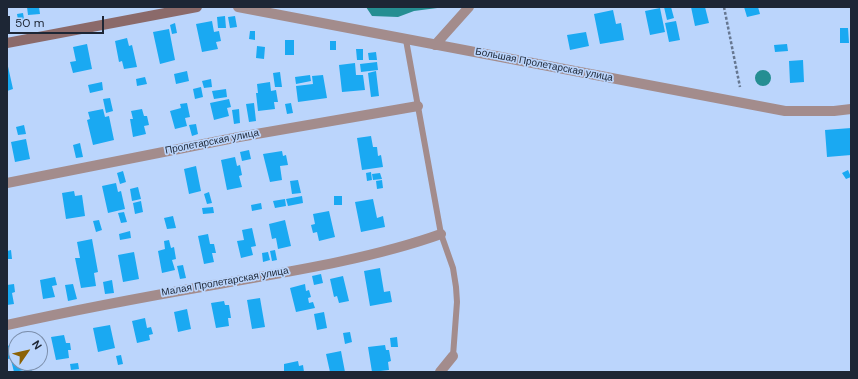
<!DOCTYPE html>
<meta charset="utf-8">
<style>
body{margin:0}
#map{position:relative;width:858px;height:379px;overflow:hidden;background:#bbd5fc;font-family:"DM Sans",sans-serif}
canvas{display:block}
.frame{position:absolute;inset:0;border:8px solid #1d2635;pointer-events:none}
.north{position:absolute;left:8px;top:331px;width:40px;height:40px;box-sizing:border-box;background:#bbd5fc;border:1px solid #7c8fac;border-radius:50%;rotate:56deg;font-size:11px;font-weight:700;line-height:16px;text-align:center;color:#1d2635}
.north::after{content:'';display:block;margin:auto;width:14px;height:18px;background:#8c6205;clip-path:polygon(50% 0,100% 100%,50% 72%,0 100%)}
.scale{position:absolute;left:8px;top:16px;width:96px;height:18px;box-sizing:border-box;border:2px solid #1d2635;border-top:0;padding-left:5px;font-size:12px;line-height:14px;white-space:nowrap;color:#1d2635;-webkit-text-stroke:3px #bbd5fc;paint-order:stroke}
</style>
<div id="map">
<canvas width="858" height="379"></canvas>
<div class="frame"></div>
<div class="north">N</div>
<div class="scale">50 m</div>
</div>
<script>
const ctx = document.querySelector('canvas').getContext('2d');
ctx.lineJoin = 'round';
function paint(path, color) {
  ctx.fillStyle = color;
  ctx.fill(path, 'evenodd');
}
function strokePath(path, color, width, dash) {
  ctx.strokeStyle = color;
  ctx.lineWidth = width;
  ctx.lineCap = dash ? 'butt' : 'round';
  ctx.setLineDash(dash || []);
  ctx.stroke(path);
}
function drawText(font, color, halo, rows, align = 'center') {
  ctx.font = font + ' "DM Sans",sans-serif';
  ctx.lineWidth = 3.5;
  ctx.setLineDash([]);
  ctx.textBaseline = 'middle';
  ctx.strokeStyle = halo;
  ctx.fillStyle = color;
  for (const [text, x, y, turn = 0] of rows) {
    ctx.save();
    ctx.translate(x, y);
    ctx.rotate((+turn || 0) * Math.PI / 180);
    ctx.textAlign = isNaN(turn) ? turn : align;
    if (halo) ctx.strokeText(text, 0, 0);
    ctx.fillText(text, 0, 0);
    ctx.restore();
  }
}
paint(new Path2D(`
 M 366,7 L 445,7 L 414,11 L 398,17 L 372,16 Z
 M755 78a8 8 0 1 1 16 0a8 8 0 1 1-16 0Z`), '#258e92');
paint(new Path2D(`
 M 27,7 L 39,7 L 40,14 L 28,15 Z
 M 664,7 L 671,7 L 674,18 L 667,20 Z
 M 691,7 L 705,7 L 709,23 L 695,26 Z
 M 744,7 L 758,7 L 760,14 L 747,17 Z
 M 660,8 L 665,32 L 650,35 L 645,11 Z
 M 613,10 L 616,24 L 621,23 L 624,40 L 600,44 L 594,14 Z
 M 23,13 L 25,25 L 19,26 L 17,14 Z
 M 225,16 L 226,28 L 218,28 L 217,17 Z
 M 235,16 L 237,27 L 230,28 L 228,17 Z
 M 212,21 L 214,32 L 219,31 L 221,41 L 216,42 L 218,49 L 202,52 L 196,24 Z
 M 676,21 L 680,40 L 669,42 L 665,23 Z
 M 175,23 L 177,33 L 172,34 L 170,25 Z
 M 840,28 L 848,28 L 849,43 L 840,43 Z
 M 169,29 L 175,60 L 160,64 L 153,32 Z
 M 250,31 L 255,31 L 255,40 L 249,39 Z
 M 586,32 L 589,46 L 570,50 L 567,35 Z
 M 127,38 L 129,46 L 132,45 L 137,67 L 124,69 L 122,61 L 119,62 L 115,41 Z
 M 285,40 L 294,40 L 294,55 L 285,55 Z
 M 330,41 L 336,41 L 336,50 L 330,50 Z
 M 87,44 L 92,69 L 73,73 L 70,62 L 76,61 L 73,47 Z
 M 787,44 L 788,51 L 775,52 L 774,45 Z
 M 257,46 L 265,47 L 264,59 L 256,58 Z
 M 356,49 L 363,49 L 363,60 L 357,60 Z
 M 376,52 L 377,60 L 369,60 L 368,53 Z
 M 803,60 L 804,82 L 790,83 L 789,61 Z
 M 7,62 L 13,89 L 7,91 Z
 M 377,62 L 378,70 L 361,72 L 360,64 Z
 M 355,63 L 356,75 L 363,75 L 365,90 L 342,92 L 339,65 Z
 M 187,71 L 189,81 L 176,84 L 174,74 Z
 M 376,71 L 379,96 L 371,97 L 368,73 Z
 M 280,72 L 282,87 L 275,87 L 273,73 Z
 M 310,75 L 311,81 L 296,84 L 295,77 Z
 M 323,75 L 327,98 L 298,102 L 296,86 L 313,84 L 312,76 Z
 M 145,77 L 147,84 L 137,86 L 136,79 Z
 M 211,79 L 212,87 L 204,88 L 202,81 Z
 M 102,82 L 103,90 L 90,93 L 88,85 Z
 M 270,82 L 271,91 L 276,90 L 278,102 L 274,102 L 275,109 L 258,111 L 256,93 L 258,93 L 257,84 Z
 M 201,87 L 203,97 L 195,99 L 193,89 Z
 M 226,89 L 227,97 L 214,99 L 212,91 Z
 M 110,98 L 113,111 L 106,113 L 103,99 Z
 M 229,99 L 231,107 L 227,108 L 229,116 L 214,120 L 210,103 Z
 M 187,103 L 190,117 L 185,118 L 187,126 L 175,129 L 170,111 L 181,108 L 180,104 Z
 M 254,103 L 256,121 L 249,122 L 246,104 Z
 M 291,103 L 293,113 L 287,114 L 285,104 Z
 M 103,109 L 105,117 L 109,116 L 114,140 L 93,145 L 87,120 L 90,119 L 88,112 Z
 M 142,109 L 144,116 L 147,116 L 149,125 L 144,126 L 146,134 L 133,137 L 130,119 L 133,119 L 131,111 Z
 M 239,109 L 240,123 L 234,124 L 232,110 Z
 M 196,124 L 198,134 L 192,136 L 189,125 Z
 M 24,125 L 26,134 L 18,135 L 16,127 Z
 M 851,128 L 851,155 L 827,157 L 825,130 Z
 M 371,136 L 373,147 L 377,147 L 378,156 L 381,155 L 383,167 L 362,170 L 357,138 Z
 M 26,139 L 30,159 L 15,162 L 11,142 Z
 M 80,143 L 83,157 L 76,158 L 73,145 Z
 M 249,150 L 251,159 L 242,161 L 240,152 Z
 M 282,151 L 283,156 L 286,155 L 288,165 L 280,166 L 282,180 L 270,182 L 263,154 Z
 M 235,157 L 237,166 L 240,165 L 242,175 L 239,176 L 242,187 L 227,190 L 221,160 Z
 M 196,166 L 201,191 L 189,194 L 184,169 Z
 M 848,170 L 851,177 L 846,179 L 842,173 Z
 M 123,171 L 126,182 L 120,184 L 117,173 Z
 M 371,172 L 372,180 L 367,181 L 366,173 Z
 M 380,173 L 382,179 L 373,180 L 372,174 Z
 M 298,180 L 301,193 L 292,194 L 290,181 Z
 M 382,180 L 383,188 L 377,189 L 376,181 Z
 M 116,183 L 118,192 L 121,191 L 125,209 L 108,213 L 102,186 Z
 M 138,187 L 141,199 L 132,201 L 130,189 Z
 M 74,191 L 75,196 L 82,195 L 85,216 L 66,219 L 62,193 Z
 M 209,192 L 212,203 L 207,204 L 204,194 Z
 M 302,196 L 303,203 L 288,206 L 286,199 Z
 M 334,196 L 342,196 L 342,205 L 334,205 Z
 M 285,199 L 286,206 L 275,208 L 273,201 Z
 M 373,199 L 377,218 L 383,216 L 385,227 L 361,232 L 355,202 Z
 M 141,201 L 143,212 L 135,214 L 133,203 Z
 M 261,203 L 262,209 L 252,211 L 251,205 Z
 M 213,207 L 214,213 L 203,214 L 202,208 Z
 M 329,211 L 335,237 L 319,241 L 317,232 L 313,233 L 311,225 L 315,224 L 313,214 Z
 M 124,212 L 127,222 L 121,223 L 118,213 Z
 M 173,216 L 176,228 L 167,229 L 164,218 Z
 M 99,220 L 102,230 L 96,232 L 93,221 Z
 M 285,220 L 291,246 L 278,249 L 276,238 L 272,239 L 269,224 Z
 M 252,228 L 256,246 L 251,247 L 253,255 L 241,258 L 237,241 L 244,240 L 242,230 Z
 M 130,231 L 131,238 L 120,240 L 119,234 Z
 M 208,234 L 210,244 L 214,244 L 216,253 L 212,253 L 214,262 L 204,264 L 198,236 Z
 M 92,239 L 98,272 L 94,273 L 96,286 L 81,288 L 75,258 L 80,258 L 77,242 Z
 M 169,240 L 171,248 L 174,247 L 176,259 L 172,260 L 175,270 L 162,273 L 158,251 L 165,249 L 164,241 Z
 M 11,250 L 12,259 L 7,259 L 7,251 Z
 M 275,250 L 277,260 L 272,261 L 270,251 Z
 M 134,252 L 139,279 L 123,282 L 118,255 Z
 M 268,252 L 270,260 L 263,262 L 262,253 Z
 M 183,265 L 186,278 L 180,279 L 177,266 Z
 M 380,268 L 384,292 L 390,291 L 392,302 L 370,306 L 364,271 Z
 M 321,274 L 323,283 L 314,285 L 312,276 Z
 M 343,276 L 349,301 L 339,303 L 337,296 L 334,297 L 330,279 Z
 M 55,277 L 57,285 L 52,286 L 55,297 L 43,299 L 40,280 Z
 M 112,280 L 114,293 L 105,294 L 103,282 Z
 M 14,284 L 15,292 L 12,293 L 14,304 L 7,305 L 7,285 Z
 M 73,284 L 77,299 L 68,301 L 65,285 Z
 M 305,284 L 306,291 L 309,290 L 311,297 L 308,298 L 309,303 L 313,302 L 315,308 L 296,312 L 290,288 Z
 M 260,298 L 265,327 L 252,329 L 247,300 Z
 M 224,301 L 225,305 L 229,305 L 231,318 L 228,318 L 229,326 L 216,328 L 211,303 Z
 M 187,309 L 191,329 L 178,332 L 174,312 Z
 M 324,312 L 327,328 L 317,330 L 314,314 Z
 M 145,318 L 147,328 L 151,327 L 153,334 L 149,335 L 150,340 L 137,343 L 132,321 Z
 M 110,325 L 115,348 L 98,352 L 93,328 Z
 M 30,332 L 31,339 L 21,339 L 20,334 Z
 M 350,332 L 352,342 L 345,344 L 343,333 Z
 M 64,335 L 66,343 L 70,343 L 71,350 L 68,350 L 69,358 L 56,360 L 51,337 Z
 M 397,337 L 398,347 L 391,347 L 390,338 Z
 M 15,344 L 16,358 L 7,359 L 7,346 Z
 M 385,345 L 386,350 L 389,350 L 391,361 L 388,362 L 389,370 L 372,372 L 368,347 Z
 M 341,351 L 345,372 L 330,372 L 326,354 Z
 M 121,355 L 123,364 L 118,365 L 116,356 Z
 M 16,359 L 16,363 L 30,363 L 32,372 L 24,372 L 24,370 L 14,372 L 11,360 Z
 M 298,361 L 299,366 L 303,365 L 304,372 L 284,372 L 284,364 Z
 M 78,363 L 79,369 L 71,370 L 70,364 Z`), '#1aa9f2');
strokePath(new Path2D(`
 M 724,7 L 740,87`), '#667791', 2.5, [3, 2]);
strokePath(new Path2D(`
 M 406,40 L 441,234 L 453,268 L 456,287 L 457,302 L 453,356`), '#a38c8c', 6);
strokePath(new Path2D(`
 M 238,7 L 785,111 L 834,111 L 851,109
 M 435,45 L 469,7
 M 7,183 L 239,137 L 418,106
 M 7,325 C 75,310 144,297 213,285 C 287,272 371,259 441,234
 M 440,372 L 453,356`), '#a38c8c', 10);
strokePath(new Path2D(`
 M 7,43 L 197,7`), '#8b6a6a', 10);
drawText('10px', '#1d2635', '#bbd5fc', [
 ["Большая Пролетарская улица",544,65,11],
 ["Пролетарская улица",212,142,-11],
 ["Малая Пролетарская улица",225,282,-10]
]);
</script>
